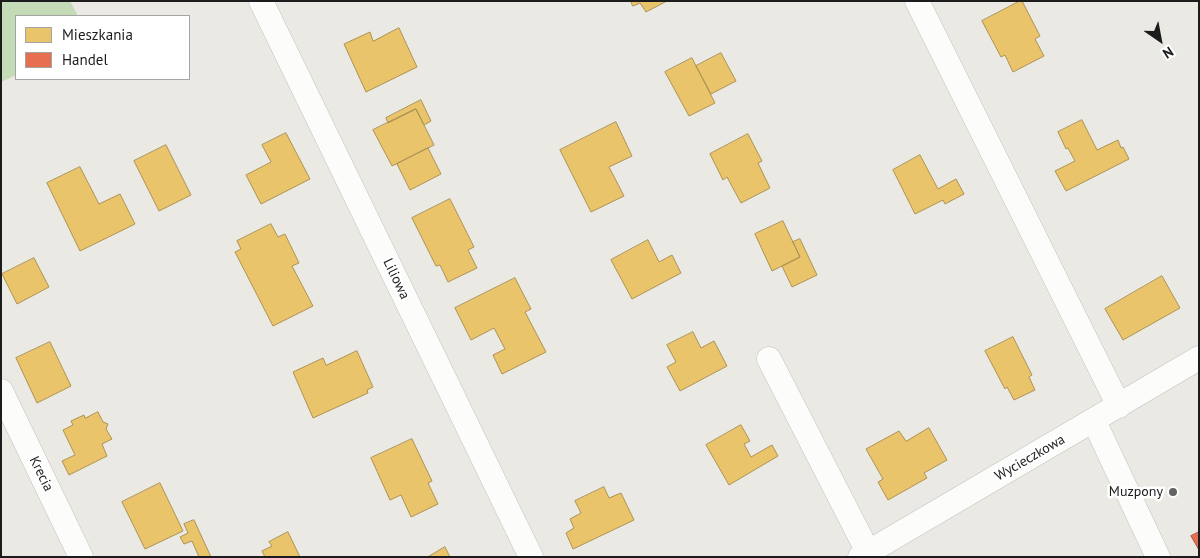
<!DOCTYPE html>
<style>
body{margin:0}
#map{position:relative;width:1200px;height:558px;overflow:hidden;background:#ebe9e4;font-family:"PT Sans",sans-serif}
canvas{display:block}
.frame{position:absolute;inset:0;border:2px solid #1c1c1c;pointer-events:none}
.legend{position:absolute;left:15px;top:15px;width:175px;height:65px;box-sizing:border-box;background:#fff;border:1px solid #a4a4a4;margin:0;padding:6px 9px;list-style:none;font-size:15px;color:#1c1c1c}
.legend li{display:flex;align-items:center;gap:10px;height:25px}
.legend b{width:25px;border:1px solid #a4a4a4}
.north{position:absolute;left:1135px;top:15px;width:50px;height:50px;-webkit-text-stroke:4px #fff;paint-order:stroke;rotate:147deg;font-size:14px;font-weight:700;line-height:20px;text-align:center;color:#1c1c1c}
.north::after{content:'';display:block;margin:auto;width:18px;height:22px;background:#1c1c1c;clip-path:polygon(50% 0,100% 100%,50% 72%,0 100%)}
</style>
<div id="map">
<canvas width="1200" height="558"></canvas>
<div class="frame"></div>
<ul class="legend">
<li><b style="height:14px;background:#e9c46a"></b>Mieszkania</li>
<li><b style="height:14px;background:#e76f51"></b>Handel</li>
</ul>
<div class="north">N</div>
</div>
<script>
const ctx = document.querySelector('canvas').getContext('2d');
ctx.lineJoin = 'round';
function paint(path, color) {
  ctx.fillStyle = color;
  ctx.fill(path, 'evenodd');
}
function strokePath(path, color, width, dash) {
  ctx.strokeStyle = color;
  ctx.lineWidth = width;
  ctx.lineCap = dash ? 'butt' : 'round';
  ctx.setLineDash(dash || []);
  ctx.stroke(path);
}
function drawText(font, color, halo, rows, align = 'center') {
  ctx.font = font + ' "PT Sans",sans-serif';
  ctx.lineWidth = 5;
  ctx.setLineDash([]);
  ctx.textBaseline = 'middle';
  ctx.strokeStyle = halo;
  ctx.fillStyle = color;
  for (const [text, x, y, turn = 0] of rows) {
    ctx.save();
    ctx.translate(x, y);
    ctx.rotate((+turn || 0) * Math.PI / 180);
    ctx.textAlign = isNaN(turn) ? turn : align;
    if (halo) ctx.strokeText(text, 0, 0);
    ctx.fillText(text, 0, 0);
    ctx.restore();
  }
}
paint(new Path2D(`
 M 1,1 L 70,1 L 78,16 L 16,16 L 16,75 L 1,82 Z`), '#c4dbb7');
const homes = new Path2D(`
 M 631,1 L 667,1 L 646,12 L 640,3 L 633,6 Z
 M 1020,1 L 1022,1 L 1040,36 L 1035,39 L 1044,56 L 1013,72 L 1005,55 L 1001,57 L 982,21 Z
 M 399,28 L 417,67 L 366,92 L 344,44 L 370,32 L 373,41 Z
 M 721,53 L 736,81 L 711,94 L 696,66 Z
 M 692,58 L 715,103 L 689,116 L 665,72 Z
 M 421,100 L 431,121 L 424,125 L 416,109 L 388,123 L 386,118 Z
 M 416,109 L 434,145 L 392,166 L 373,130 Z
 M 1082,120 L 1097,150 L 1118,140 L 1121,148 L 1123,147 L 1129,159 L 1066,191 L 1055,171 L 1075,161 L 1068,148 L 1066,149 L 1058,132 Z
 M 616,122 L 632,156 L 609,167 L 624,196 L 591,212 L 560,150 Z
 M 286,133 L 310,179 L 261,204 L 246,175 L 271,162 L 262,145 Z
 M 748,134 L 762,161 L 758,163 L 770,188 L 741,203 L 727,177 L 723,180 L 710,154 Z
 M 166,145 L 191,195 L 159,211 L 134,161 Z
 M 428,148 L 441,174 L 410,190 L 397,164 Z
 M 920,155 L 938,189 L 956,179 L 964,194 L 945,204 L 943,200 L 915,214 L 893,170 Z
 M 80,167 L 99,204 L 120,194 L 135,224 L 80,251 L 47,183 Z
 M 450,199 L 474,247 L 468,250 L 477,268 L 448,282 L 440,265 L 436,266 L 412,218 Z
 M 783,221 L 800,257 L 772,271 L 755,234 Z
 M 271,224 L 278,237 L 285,234 L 299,263 L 292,266 L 313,306 L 273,326 L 235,252 L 241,249 L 237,241 Z
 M 800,239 L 817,275 L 792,287 L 782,266 L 800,257 L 793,242 Z
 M 648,240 L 659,262 L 672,255 L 681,273 L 632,299 L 611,260 Z
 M 34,258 L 49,287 L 17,304 L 2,274 Z
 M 1162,276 L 1180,308 L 1123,340 L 1105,309 Z
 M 515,278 L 531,309 L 525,312 L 546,352 L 502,374 L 493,355 L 505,349 L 494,328 L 471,340 L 455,308 Z
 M 693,332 L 701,348 L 714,341 L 727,366 L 680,391 L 667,367 L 676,362 L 667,345 Z
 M 1013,337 L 1032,375 L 1029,377 L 1035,390 L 1014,400 L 1007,387 L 1005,389 L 985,351 Z
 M 50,342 L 71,386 L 37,403 L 16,358 Z
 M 357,351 L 373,387 L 367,390 L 368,393 L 313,418 L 293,372 L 323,358 L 326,365 Z
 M 98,412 L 103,422 L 108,424 L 106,429 L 112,439 L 102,444 L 107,456 L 69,475 L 62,461 L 75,455 L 63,430 L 73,425 L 71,421 L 84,415 L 85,418 Z
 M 741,425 L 750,441 L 744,444 L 751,457 L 772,445 L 778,456 L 729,485 L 706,445 Z
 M 929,428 L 947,460 L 924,473 L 927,478 L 888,500 L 878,482 L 883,479 L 866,449 L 899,431 L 906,441 Z
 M 412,439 L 432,481 L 428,483 L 438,504 L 411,517 L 401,495 L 390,500 L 371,458 Z
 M 160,483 L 183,531 L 145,549 L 122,502 Z
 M 604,487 L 609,498 L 621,493 L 634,520 L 573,549 L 566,533 L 574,528 L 570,519 L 581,513 L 575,501 Z
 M 194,520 L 211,557 L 199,557 L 192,541 L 184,544 L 180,537 L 188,533 L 184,524 Z
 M 288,532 L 300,557 L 265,557 L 262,551 L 272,546 L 269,542 Z
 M 445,547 L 450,557 L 428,557 Z`);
paint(homes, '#e9c46a');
strokePath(homes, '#ac9253', 1);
const shops = new Path2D(`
 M 1199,532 L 1199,550 L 1191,536 Z`);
paint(shops, '#e76f51');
strokePath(shops, '#aa5641', 1);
const street = new Path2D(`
 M 261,1 L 531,557
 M 917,1 L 1119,406
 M 769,359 L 868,552
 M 1,391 L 81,557
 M 1094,421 L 1158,557
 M 860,557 L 1199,358`);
strokePath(street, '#c3c2c0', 25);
strokePath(street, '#fcfcfb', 24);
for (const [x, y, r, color] of [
 [1173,492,5,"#646462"]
]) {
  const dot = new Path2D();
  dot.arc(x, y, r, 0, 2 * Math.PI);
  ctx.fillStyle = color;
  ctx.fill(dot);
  strokePath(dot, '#fff', 2);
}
drawText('14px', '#1c1c1c', '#fff', [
 ["Liliowa",396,279,64],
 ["Wycieczkowa",1030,458,-30],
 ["Krecia",41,474,64]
]);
drawText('14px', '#1c1c1c', '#fff', [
 ["Muzpony",1163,492]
], 'right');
</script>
